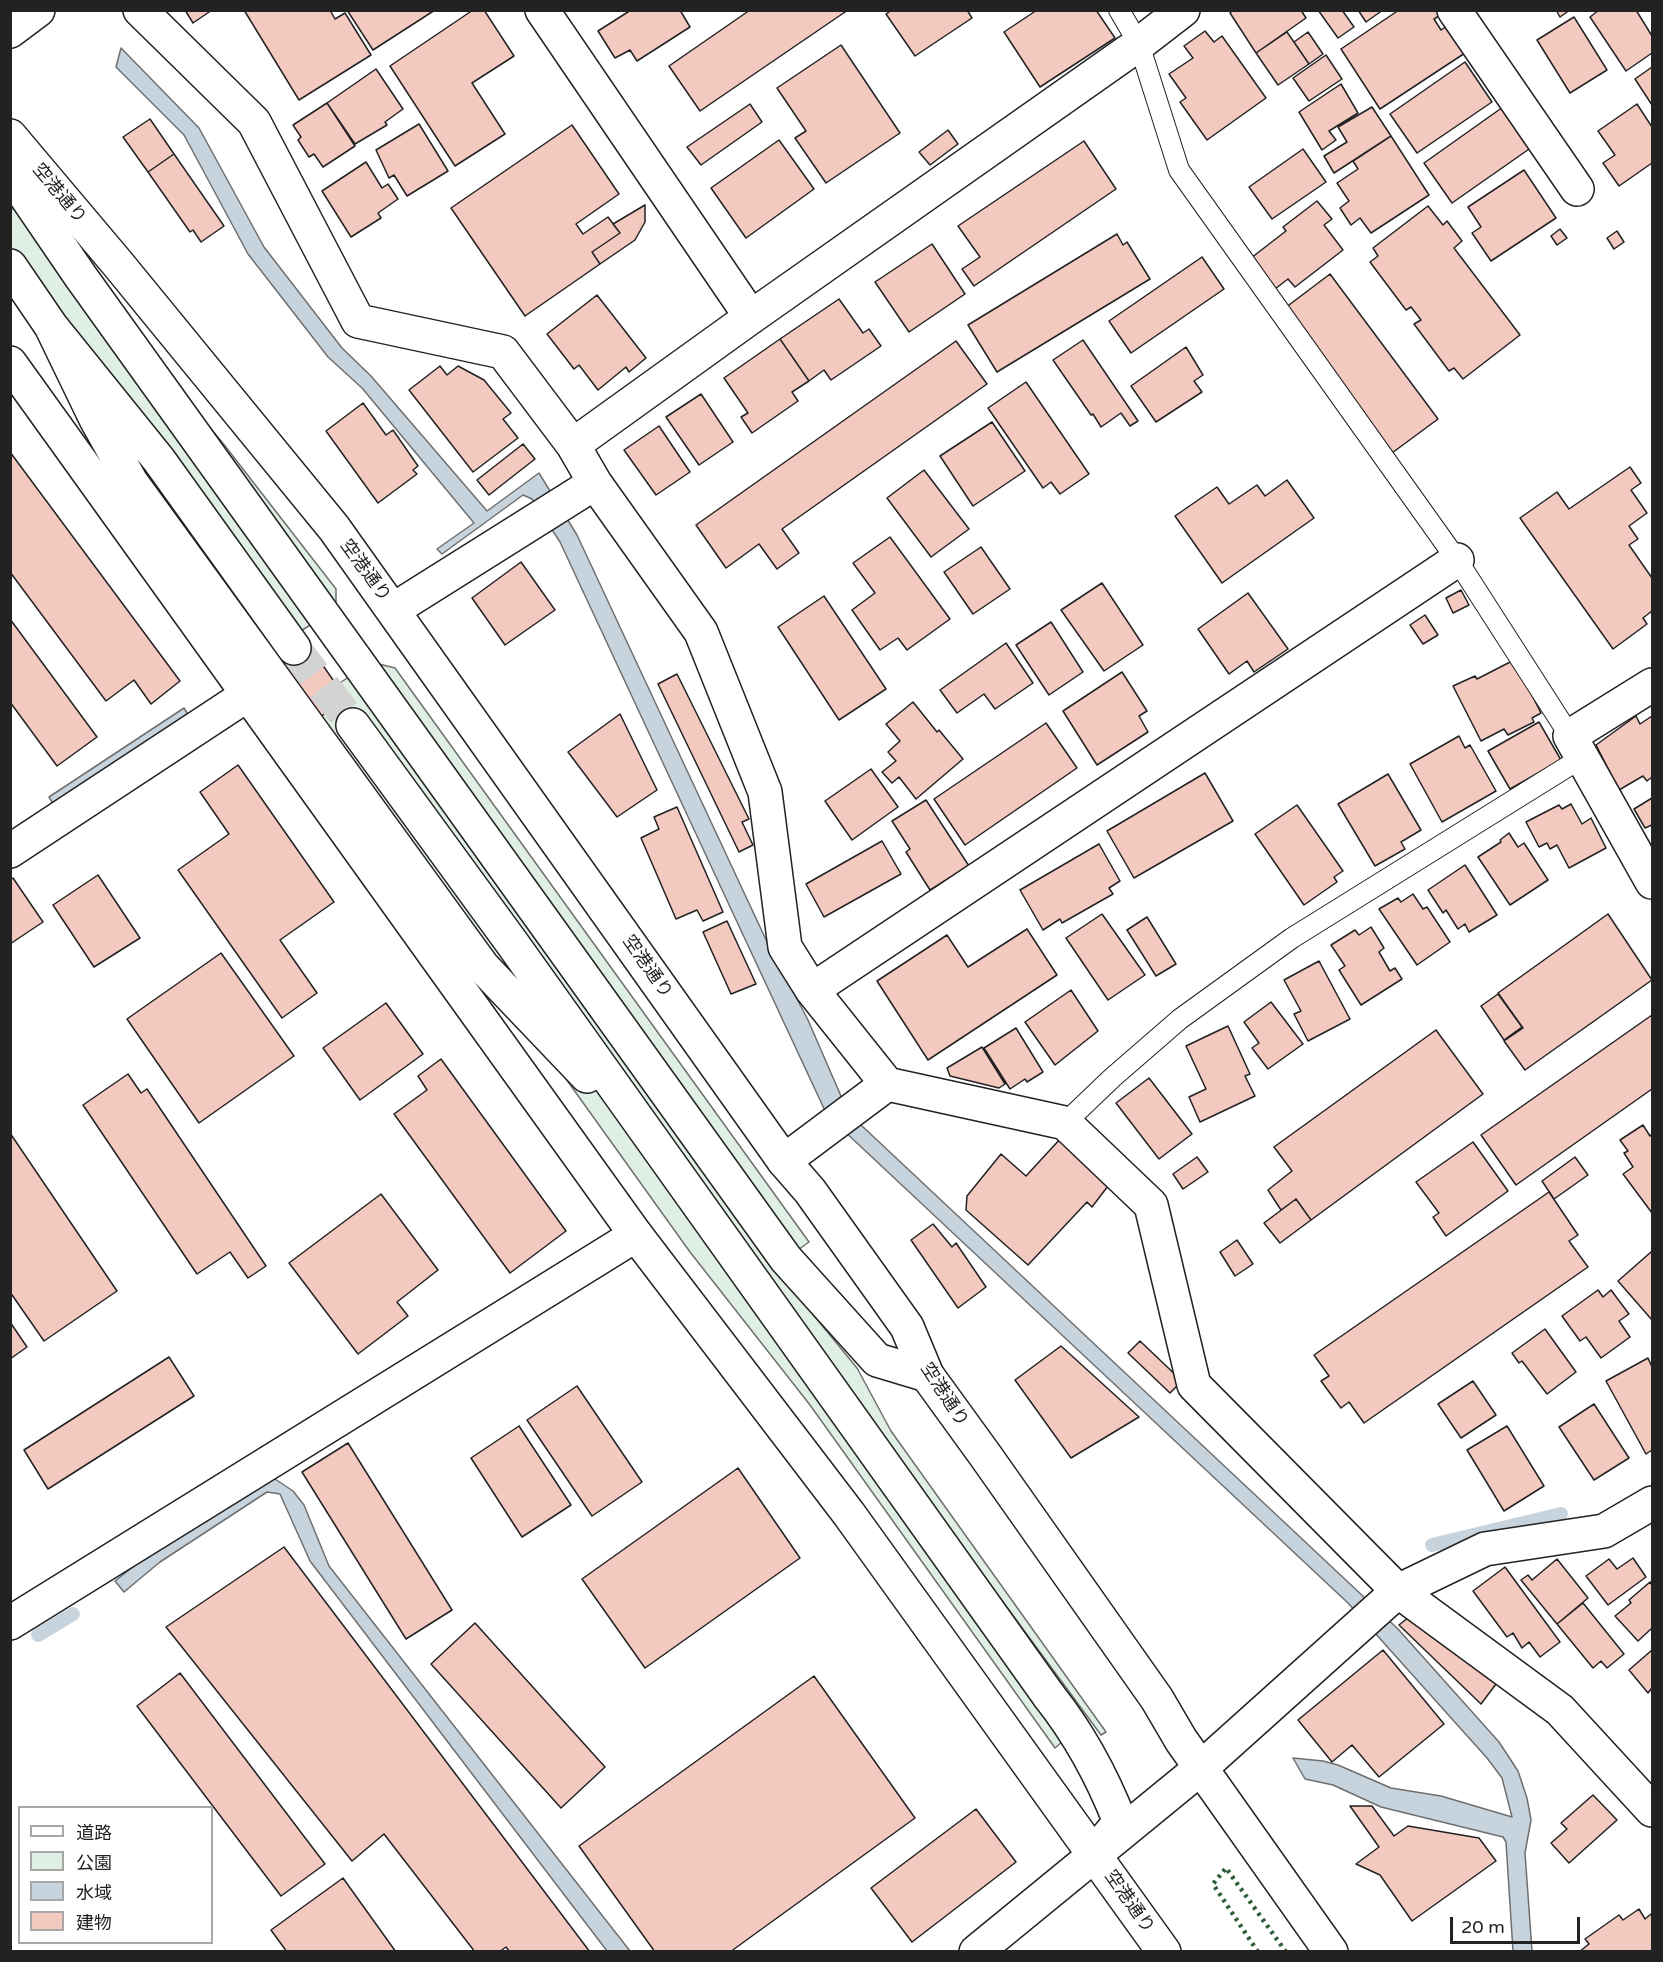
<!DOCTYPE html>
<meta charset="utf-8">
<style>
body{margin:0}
#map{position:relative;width:1663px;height:1962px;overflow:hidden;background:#fff;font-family:"Varela Round","Noto Sans JP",sans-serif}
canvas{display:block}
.frame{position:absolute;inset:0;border:12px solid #222;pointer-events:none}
.legend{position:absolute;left:18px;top:1806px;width:195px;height:138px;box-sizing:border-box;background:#fff;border:2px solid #a7a7a7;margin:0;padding:8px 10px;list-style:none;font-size:18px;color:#222}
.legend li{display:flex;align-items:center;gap:12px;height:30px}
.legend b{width:30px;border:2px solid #a7a7a7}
.scale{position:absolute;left:1450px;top:1917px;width:130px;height:27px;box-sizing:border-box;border:3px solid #222;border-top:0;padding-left:8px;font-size:18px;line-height:21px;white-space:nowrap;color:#222;-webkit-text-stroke:4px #fff;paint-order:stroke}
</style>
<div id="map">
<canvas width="1663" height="1962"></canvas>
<div class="frame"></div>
<ul class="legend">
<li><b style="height:8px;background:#fff"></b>道路</li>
<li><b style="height:16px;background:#e0efe3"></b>公園</li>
<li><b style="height:16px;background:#c7d3dd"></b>水域</li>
<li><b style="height:16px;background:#f3c9c0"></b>建物</li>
</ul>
<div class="scale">20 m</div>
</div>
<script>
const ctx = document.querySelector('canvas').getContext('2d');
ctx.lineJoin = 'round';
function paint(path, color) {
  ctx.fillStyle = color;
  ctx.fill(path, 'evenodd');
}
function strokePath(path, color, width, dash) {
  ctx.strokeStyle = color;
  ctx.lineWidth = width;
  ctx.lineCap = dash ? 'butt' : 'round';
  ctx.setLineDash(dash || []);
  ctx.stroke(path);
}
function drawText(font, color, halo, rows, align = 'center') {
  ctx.font = font + ' "Varela Round","Noto Sans JP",sans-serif';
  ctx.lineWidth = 4.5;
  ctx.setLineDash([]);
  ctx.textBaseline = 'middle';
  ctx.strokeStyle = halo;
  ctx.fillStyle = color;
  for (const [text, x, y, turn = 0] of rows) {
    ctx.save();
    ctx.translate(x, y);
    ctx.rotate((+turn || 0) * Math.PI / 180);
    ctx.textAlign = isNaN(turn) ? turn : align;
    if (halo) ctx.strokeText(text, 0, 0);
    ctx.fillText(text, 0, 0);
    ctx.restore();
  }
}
const green = new Path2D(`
 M 22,203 L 222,442 L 336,589 L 336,604 L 330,612 L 278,646 L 264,649 L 11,279 L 10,211 Z
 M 371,662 L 395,668 L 809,1242 L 774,1267 L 857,1368 L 891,1431 L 1106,1732 L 1101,1735 L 838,1378 L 1063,1741 L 1055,1748 L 810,1405 L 690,1252 L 311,723 L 313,701 Z`);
paint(green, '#e0efe3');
strokePath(green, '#6f6f6f', 1.5);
const water = new Path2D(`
 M 121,48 L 199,128 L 264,247 L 342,348 L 371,376 L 487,511 L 539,473 L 577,535 L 768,944 L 808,1020 L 844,1103 L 861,1125 L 1398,1629 L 1499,1742 L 1518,1771 L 1527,1798 L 1531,1820 L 1525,1853 L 1532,1951 L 1513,1951 L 1506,1842 L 1503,1837 L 1381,1807 L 1333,1785 L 1305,1779 L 1293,1758 L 1323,1761 L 1338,1765 L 1391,1788 L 1441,1796 L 1512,1817 L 1502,1778 L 1487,1758 L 1348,1603 L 827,1115 L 560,542 L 532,499 L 523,495 L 442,554 L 437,549 L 474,523 L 362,388 L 328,357 L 248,254 L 184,135 L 116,67 Z
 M 184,708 L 190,718 L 54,805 L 49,797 Z
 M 269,1475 L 293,1491 L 304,1505 L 329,1566 L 630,1951 L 607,1951 L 310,1561 L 280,1494 L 267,1492 L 160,1562 L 124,1592 L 115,1581 L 153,1551 Z`);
paint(water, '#c7d3dd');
strokePath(water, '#6f6f6f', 1.5);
strokePath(new Path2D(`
 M 1432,1545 L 1561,1514
 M 38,1635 L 73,1614`), '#c7d3dd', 14);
const building = new Path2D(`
 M 185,10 L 212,10 L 193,23 Z
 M 244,10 L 330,10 L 335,19 L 345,13 L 371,55 L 299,100 Z
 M 347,10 L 435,10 L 373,50 Z
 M 473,10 L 484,10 L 514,56 L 472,83 L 505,134 L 455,166 L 390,66 Z
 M 631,10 L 680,10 L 690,27 L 637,61 L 630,50 L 615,58 L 598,31 Z
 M 750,10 L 848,10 L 700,111 L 669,66 Z
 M 892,10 L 967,10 L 972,18 L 915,56 L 886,14 Z
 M 1037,10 L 1096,10 L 1115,38 L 1040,87 L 1004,32 Z
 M 1233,10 L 1301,10 L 1306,18 L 1256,53 L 1230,13 Z
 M 1318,10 L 1342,10 L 1354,27 L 1338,38 Z
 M 1358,10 L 1383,10 L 1366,22 Z
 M 1399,10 L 1440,10 L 1442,14 L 1434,19 L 1441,30 L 1447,26 L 1465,53 L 1380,109 L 1341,49 Z
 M 1556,10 L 1570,10 L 1560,17 Z
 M 1599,10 L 1636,10 L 1652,36 L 1652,53 L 1626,71 L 1590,17 Z
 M 1574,17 L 1607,70 L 1570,93 L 1537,40 Z
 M 1205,31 L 1214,42 L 1222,36 L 1266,98 L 1207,140 L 1180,102 L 1186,98 L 1169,74 L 1193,58 L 1184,46 Z
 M 1287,32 L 1309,64 L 1278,85 L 1256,53 Z
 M 1308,32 L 1323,54 L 1309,64 L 1294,42 Z
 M 841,45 L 900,133 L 826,183 L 795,138 L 806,131 L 777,88 Z
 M 1326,55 L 1342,79 L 1309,101 L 1293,78 Z
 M 1465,62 L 1492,102 L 1417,153 L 1390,114 Z
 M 1652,67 L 1652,105 L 1635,79 Z
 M 376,69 L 403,109 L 385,122 L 387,125 L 355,144 L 327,103 Z
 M 1341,84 L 1358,113 L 1329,131 L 1336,140 L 1322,150 L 1299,112 Z
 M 327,103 L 355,146 L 323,167 L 314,154 L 309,157 L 298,140 L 301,137 L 293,125 Z
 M 750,104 L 762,122 L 701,165 L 687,147 Z
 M 1637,104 L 1652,127 L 1652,163 L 1619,186 L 1603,163 L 1615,155 L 1598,131 Z
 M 1372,107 L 1391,136 L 1334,173 L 1324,156 L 1347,142 L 1338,127 Z
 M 1503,107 L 1532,147 L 1452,203 L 1424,163 Z
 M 150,119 L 174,154 L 148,172 L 123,137 Z
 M 419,124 L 448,171 L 407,196 L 394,175 L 389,178 L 376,150 Z
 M 572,125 L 619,194 L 576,224 L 583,234 L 608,217 L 620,233 L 592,252 L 600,264 L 525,316 L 451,208 Z
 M 948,130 L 958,144 L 930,165 L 919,152 Z
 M 1391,136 L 1429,195 L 1371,233 L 1360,218 L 1351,225 L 1340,208 L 1349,201 L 1337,183 L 1358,169 L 1353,161 Z
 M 779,140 L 814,189 L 746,238 L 711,188 Z
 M 1084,141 L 1116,189 L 974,286 L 962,269 L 980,257 L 958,226 Z
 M 1303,149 L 1326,182 L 1272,219 L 1249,187 Z
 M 174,154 L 224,226 L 201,242 L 193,230 L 190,232 L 148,172 Z
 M 366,162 L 382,188 L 388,184 L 398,199 L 378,213 L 381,218 L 351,237 L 322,191 Z
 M 1524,170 L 1556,218 L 1491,261 L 1472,233 L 1481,227 L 1468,207 Z
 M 1317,201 L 1332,219 L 1324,225 L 1343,250 L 1295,287 L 1288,279 L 1275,289 L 1251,258 L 1286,231 L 1283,227 Z
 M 645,205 L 645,222 L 635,240 L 600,264 L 592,252 L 620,233 L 613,224 Z
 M 1428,206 L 1443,225 L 1447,221 L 1462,241 L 1454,248 L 1520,335 L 1463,379 L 1454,368 L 1449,371 L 1414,324 L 1421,320 L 1411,307 L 1406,310 L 1370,262 L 1378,256 L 1373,248 Z
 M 1560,229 L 1567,238 L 1557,245 L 1551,236 Z
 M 1617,231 L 1624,242 L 1614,249 L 1607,238 Z
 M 1117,234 L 1123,245 L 1127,242 L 1150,279 L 997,372 L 968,325 Z
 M 932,244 L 965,294 L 909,332 L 875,282 Z
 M 1202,257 L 1224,289 L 1131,353 L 1109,321 Z
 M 1330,274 L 1438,419 L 1392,453 L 1285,308 Z
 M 597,295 L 646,358 L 629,372 L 626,367 L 598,390 L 579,365 L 574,369 L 547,334 Z
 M 839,299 L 863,333 L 869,329 L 881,346 L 831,380 L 824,370 L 809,381 L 780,339 Z
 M 780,339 L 809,381 L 792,392 L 798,401 L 752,433 L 741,417 L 748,413 L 724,378 Z
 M 1083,340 L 1138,421 L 1130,426 L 1121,413 L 1101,427 L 1093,414 L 1091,415 L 1053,360 Z
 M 956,341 L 987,384 L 782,529 L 799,553 L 777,569 L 759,544 L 726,568 L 696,525 Z
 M 1186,347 L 1203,375 L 1194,381 L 1202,392 L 1156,422 L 1131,386 Z
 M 440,366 L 447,375 L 458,366 L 484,380 L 511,413 L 503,419 L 518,438 L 473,472 L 409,390 Z
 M 1026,382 L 1089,474 L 1060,494 L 1051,482 L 1043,488 L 988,408 Z
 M 701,394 L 733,442 L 699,465 L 666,417 Z
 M 363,403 L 386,435 L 393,430 L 418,466 L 413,470 L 417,474 L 378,503 L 326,431 Z
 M 992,422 L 1025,471 L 973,506 L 940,456 Z
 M 659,426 L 690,472 L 656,495 L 624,450 Z
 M 523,444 L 535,459 L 489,495 L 477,480 Z
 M 10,452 L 180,681 L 151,704 L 134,680 L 106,701 L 10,572 Z
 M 1630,467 L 1641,483 L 1631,490 L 1647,513 L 1629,526 L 1638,539 L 1629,545 L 1652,578 L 1652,611 L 1643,618 L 1647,624 L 1613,649 L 1520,518 L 1557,492 L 1569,509 Z
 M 924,470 L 969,529 L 931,557 L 887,498 Z
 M 1287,480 L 1314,518 L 1222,583 L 1175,516 L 1217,487 L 1229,504 L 1257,485 L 1265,496 Z
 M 890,537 L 950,619 L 907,650 L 898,638 L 880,650 L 852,610 L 875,593 L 853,563 Z
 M 981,547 L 1010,589 L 973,614 L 944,572 Z
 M 521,562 L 555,610 L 505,645 L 472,598 Z
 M 1102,583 L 1143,645 L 1104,671 L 1061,610 Z
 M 1461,590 L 1469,605 L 1453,613 L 1446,598 Z
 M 1248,593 L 1288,649 L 1254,672 L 1247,661 L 1229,674 L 1198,629 Z
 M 824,596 L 886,689 L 839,720 L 778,627 Z
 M 1425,615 L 1438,635 L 1423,644 L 1410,625 Z
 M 10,619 L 97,737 L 57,766 L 10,702 Z
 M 1051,622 L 1083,672 L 1049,695 L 1016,645 Z
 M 307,642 L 346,699 L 287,740 L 249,684 Z
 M 1006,643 L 1033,683 L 995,709 L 984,694 L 957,713 L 940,690 Z
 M 1514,660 L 1541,713 L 1532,718 L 1534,722 L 1508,735 L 1504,729 L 1481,741 L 1453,686 L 1475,676 L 1477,679 Z
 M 1122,672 L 1147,711 L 1139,716 L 1148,732 L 1097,765 L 1063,711 Z
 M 677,674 L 749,819 L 742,822 L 753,845 L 739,852 L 658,684 Z
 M 913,702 L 937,732 L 939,730 L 963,759 L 916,799 L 899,777 L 892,783 L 882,772 L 896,761 L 888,752 L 900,741 L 886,724 Z
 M 620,714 L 657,790 L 617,817 L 568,752 Z
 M 1636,716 L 1640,724 L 1652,716 L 1652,777 L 1647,781 L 1643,776 L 1619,790 L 1596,745 Z
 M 1539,722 L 1561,760 L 1510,789 L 1488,751 Z
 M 1046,723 L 1077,768 L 965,845 L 934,799 Z
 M 1459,736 L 1465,748 L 1470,745 L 1496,791 L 1442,822 L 1410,764 Z
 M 238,765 L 334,902 L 280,940 L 317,993 L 282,1018 L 178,870 L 229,834 L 200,792 Z
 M 871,769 L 898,807 L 852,840 L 825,801 Z
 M 1205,773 L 1233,821 L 1134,878 L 1107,831 Z
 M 1388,774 L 1421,830 L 1401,842 L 1405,849 L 1375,866 L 1338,804 Z
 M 1652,798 L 1652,825 L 1645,828 L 1634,809 Z
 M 926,800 L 969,866 L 930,890 L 906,852 L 910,849 L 892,821 Z
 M 1571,804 L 1582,824 L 1591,818 L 1606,848 L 1569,868 L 1557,845 L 1550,849 L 1547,843 L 1539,847 L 1526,822 L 1559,805 L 1562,809 Z
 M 1297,805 L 1343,871 L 1334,877 L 1337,882 L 1304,905 L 1255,834 Z
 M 677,807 L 723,912 L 703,921 L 697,910 L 676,919 L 641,838 L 659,829 L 654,817 Z
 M 1509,833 L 1518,847 L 1524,843 L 1548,880 L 1510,905 L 1478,857 L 1501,842 L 1500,840 Z
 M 882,841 L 901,874 L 824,917 L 806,884 Z
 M 1099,844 L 1120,881 L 1109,888 L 1113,894 L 1062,923 L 1060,919 L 1043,930 L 1020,890 Z
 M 1465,865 L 1497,915 L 1469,932 L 1465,924 L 1458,929 L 1446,910 L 1443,913 L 1428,890 Z
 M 98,875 L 140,938 L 94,967 L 53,905 Z
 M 13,878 L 43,922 L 10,944 L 10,880 Z
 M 1413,894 L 1423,909 L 1427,907 L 1450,942 L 1417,965 L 1379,909 L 1398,898 L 1401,902 Z
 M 1102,914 L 1145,975 L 1108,1000 L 1066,938 Z
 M 1608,914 L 1652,980 L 1525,1070 L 1504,1041 L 1523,1028 L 1498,993 Z
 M 1147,917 L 1176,964 L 1156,976 L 1127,930 Z
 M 727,921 L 756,984 L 731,994 L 703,932 Z
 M 1371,927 L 1384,948 L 1379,952 L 1390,971 L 1395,968 L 1402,979 L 1361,1005 L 1339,970 L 1345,966 L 1331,945 L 1355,930 L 1359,935 Z
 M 1027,929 L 1057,975 L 928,1060 L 877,981 L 947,935 L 968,967 Z
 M 221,953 L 294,1056 L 199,1123 L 127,1019 Z
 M 1319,961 L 1350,1019 L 1308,1041 L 1294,1014 L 1301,1011 L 1284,980 Z
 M 1071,990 L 1098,1031 L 1055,1065 L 1025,1022 Z
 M 1498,994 L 1522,1027 L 1504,1040 L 1481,1006 Z
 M 1271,1002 L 1303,1044 L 1268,1069 L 1252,1048 L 1259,1043 L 1244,1022 Z
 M 386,1003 L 423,1054 L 360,1100 L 323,1048 Z
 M 1652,1015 L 1652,1089 L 1516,1185 L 1481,1135 Z
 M 1228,1026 L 1250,1074 L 1245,1076 L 1255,1096 L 1200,1122 L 1189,1097 L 1206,1089 L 1186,1046 Z
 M 1016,1028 L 1043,1072 L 1027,1082 L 1025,1079 L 1010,1089 L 984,1048 Z
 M 1436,1030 L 1483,1094 L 1311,1220 L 1296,1199 L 1281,1210 L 1268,1190 L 1292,1171 L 1274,1147 Z
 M 982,1047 L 1005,1084 L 999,1088 L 950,1076 L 947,1068 Z
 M 441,1059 L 566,1231 L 510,1273 L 394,1114 L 427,1090 L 418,1076 Z
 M 128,1074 L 141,1093 L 147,1089 L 266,1266 L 248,1278 L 230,1252 L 197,1274 L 83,1105 Z
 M 1149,1078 L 1192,1134 L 1159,1159 L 1116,1103 Z
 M 1643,1125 L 1650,1136 L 1652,1134 L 1652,1213 L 1623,1174 L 1633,1167 L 1624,1153 L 1628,1151 L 1620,1140 Z
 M 10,1133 L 117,1291 L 44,1341 L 10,1292 Z
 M 1061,1138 L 1111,1182 L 1092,1207 L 1087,1202 L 1028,1265 L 966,1210 L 967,1196 L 1001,1154 L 1026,1176 Z
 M 1473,1142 L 1508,1191 L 1446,1236 L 1433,1217 L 1439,1213 L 1416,1182 Z
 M 1197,1157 L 1208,1172 L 1183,1189 L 1173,1174 Z
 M 1575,1157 L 1588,1175 L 1554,1199 L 1542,1181 Z
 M 1549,1192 L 1578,1235 L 1569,1241 L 1588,1267 L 1364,1423 L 1349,1402 L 1341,1408 L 1321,1381 L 1329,1376 L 1314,1355 Z
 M 381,1194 L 438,1270 L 397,1302 L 408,1316 L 358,1354 L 289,1263 Z
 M 1296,1199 L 1311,1220 L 1280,1243 L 1264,1223 Z
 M 933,1224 L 952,1247 L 956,1243 L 986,1287 L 958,1308 L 911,1240 Z
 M 1237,1240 L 1253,1264 L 1235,1276 L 1220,1252 Z
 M 1651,1252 L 1652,1254 L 1652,1320 L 1618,1281 Z
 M 1598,1290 L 1603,1297 L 1611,1290 L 1629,1314 L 1619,1321 L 1630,1337 L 1601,1358 L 1586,1337 L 1580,1341 L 1562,1316 Z
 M 10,1322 L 27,1347 L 10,1359 Z
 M 1545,1329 L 1576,1372 L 1547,1394 L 1522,1361 L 1519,1363 L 1512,1353 Z
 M 1140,1341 L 1182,1381 L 1170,1393 L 1128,1353 Z
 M 1061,1346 L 1139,1417 L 1071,1458 L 1015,1380 Z
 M 169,1357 L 194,1396 L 48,1489 L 24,1450 Z
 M 1648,1358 L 1652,1367 L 1652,1450 L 1646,1454 L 1606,1381 Z
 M 1473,1381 L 1496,1415 L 1461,1438 L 1438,1404 Z
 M 577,1386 L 642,1482 L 592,1516 L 527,1420 Z
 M 1594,1404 L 1629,1458 L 1594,1480 L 1559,1427 Z
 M 519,1426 L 571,1505 L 522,1537 L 471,1458 Z
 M 1507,1426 L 1544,1486 L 1504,1511 L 1467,1450 Z
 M 348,1443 L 452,1610 L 406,1639 L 302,1472 Z
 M 738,1468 L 800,1558 L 645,1668 L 582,1579 Z
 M 284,1547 L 590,1952 L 510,1952 L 506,1947 L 499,1952 L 475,1952 L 384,1834 L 352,1861 L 166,1627 Z
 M 1633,1558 L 1646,1577 L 1608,1605 L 1586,1576 L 1609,1559 L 1617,1569 Z
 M 1557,1559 L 1588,1598 L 1557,1624 L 1521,1580 L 1528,1575 L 1532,1580 Z
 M 1505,1567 L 1560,1642 L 1540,1657 L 1529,1642 L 1522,1648 L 1513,1633 L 1507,1637 L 1473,1591 Z
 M 1650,1582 L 1652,1585 L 1652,1628 L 1638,1641 L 1615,1616 L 1631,1603 L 1629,1600 Z
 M 1583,1603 L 1624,1654 L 1607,1668 L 1601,1661 L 1593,1668 L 1557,1624 Z
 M 1414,1613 L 1499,1680 L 1481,1704 L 1399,1625 Z
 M 475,1623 L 605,1767 L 561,1808 L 431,1664 Z
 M 1383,1650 L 1444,1724 L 1379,1777 L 1352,1745 L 1332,1762 L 1298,1720 Z
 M 1652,1650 L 1652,1691 L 1651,1689 L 1648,1693 L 1629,1670 Z
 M 180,1673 L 325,1864 L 281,1896 L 137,1706 Z
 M 814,1676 L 915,1818 L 730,1952 L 655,1952 L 579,1846 Z
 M 1593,1795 L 1617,1820 L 1569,1863 L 1551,1843 L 1567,1829 L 1561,1823 Z
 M 1350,1806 L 1372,1806 L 1394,1836 L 1408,1826 L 1479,1838 L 1496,1861 L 1412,1921 L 1380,1875 L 1356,1864 L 1379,1847 Z
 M 976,1809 L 1016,1862 L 912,1942 L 871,1888 Z
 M 343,1878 L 396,1952 L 287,1952 L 271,1930 Z
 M 1639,1909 L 1645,1919 L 1651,1914 L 1652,1916 L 1652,1952 L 1579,1952 L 1589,1944 L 1585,1939 L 1619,1915 L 1623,1920 Z`);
paint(building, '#f3c9c0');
strokePath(building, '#222', 1.5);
strokePath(new Path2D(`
 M 294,648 L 353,725`), '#d3d3d3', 33, [33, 16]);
const service = new Path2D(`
 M 1119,10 L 1139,44 L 1179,170 L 1457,560 L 1570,736
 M 1065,1123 L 1112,1078 L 1180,1019 L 1292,938 L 1583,757`);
const minor = new Path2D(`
 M 140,10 L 254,122 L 358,321 L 503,352 L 573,445 L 595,483 L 701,632 L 765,792 L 785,947 L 812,990 L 887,1084 L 1065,1123 L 1151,1205 L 1194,1385 L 1398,1591 L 1560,1710 L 1652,1810
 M 542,10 L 751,317
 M 1454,10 L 1577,189
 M 573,445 L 751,317 L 1139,44 L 1183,10
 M 393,610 L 595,483
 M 1652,685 L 1570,736 L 1652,882
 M 10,851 L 247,695
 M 812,990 L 1457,560
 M 784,1161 L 887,1084
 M 10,1623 L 636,1235
 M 976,1952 L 1202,1767 L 1398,1591 L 1485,1549 L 1604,1531 L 1652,1503`);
const tertiary = new Path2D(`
 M 10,31 L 38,10
 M 10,136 L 118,264 L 334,528 L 784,1161 L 810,1191 L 907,1327 L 927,1375 L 985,1455 L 1157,1699 L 1181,1740 L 1331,1952
 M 10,363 L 636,1235 L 849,1514 L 1164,1952
 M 1049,1696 C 1080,1735 1102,1776 1120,1822 L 1094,1853`);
const motorway = new Path2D(`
 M 10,173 L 81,277 L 786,1259 L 877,1360 L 927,1375
 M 10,266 L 51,326 L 159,460 L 294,648
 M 51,326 L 96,419 L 131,482 L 483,967 L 587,1076
 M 353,725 L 512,943 L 1049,1696`);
strokePath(service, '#222', 22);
strokePath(minor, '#222', 36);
strokePath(tertiary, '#222', 36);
strokePath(motorway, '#222', 36);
strokePath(service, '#fff', 20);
strokePath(minor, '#fff', 33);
strokePath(tertiary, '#fff', 33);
strokePath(motorway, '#fff', 33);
strokePath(new Path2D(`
 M 1258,1952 L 1213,1884 L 1226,1868 L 1286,1952`), '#2f5e38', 4.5, [3, 4.5]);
drawText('18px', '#222', '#fff', [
 ["空港通り",59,194,50],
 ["空港通り",365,571,54],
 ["空港通り",647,967,55],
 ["空港通り",944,1395,57],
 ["空港通り",1129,1902,55]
]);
</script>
